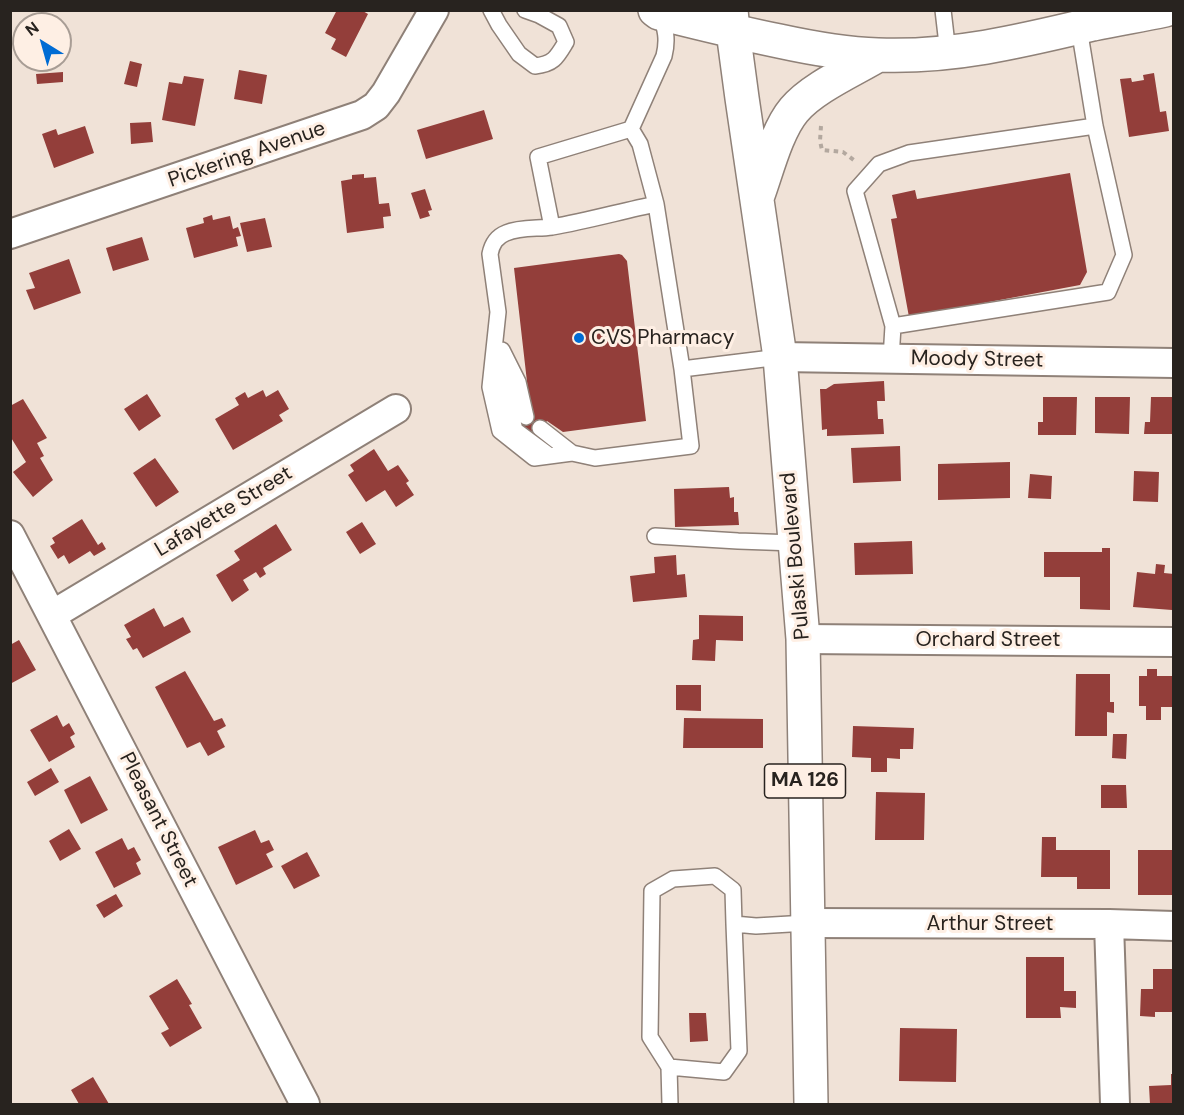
<!DOCTYPE html>
<style>
body{margin:0}
#map{position:relative;width:1184px;height:1115px;overflow:hidden;background:#f0e2d7;font-family:"DM Sans",sans-serif}
canvas{display:block}
.frame{position:absolute;inset:0;border:12px solid #28231f;pointer-events:none}
.north{position:absolute;left:12px;top:12px;width:60px;height:60px;box-sizing:border-box;background:#feefe4;border:2px solid #a89d95;border-radius:50%;rotate:323deg;font-size:16px;font-weight:700;line-height:24px;text-align:center;color:#28231f}
.north::after{content:'';display:block;margin:auto;width:21px;height:27px;background:#006cd4;clip-path:polygon(50% 0,100% 100%,50% 72%,0 100%)}
</style>
<div id="map">
<canvas width="1184" height="1115"></canvas>
<div class="frame"></div>
<div class="north">N</div>
</div>
<script>
const ctx = document.querySelector('canvas').getContext('2d');
ctx.lineJoin = 'round';
function paint(path, color) {
  ctx.fillStyle = color;
  ctx.fill(path, 'evenodd');
}
function strokePath(path, color, width, dash) {
  ctx.strokeStyle = color;
  ctx.lineWidth = width;
  ctx.lineCap = dash ? 'butt' : 'round';
  ctx.setLineDash(dash || []);
  ctx.stroke(path);
}
function drawText(font, color, halo, rows, align = 'center') {
  ctx.font = font + ' "DM Sans",sans-serif';
  ctx.lineWidth = 6;
  ctx.setLineDash([]);
  ctx.textBaseline = 'middle';
  ctx.strokeStyle = halo;
  ctx.fillStyle = color;
  for (const [text, x, y, turn = 0] of rows) {
    ctx.save();
    ctx.translate(x, y);
    ctx.rotate((+turn || 0) * Math.PI / 180);
    ctx.textAlign = isNaN(turn) ? turn : align;
    if (halo) ctx.strokeText(text, 0, 0);
    ctx.fillText(text, 0, 0);
    ctx.restore();
  }
}
paint(new Path2D(`
 M 337,10 L 361,10 L 368,14 L 346,57 L 331,49 L 336,39 L 325,33 Z
 M 130,61 L 142,64 L 137,87 L 124,84 Z
 M 239,70 L 267,75 L 262,104 L 234,99 Z
 M 63,72 L 63,82 L 37,84 L 36,74 Z
 M 1154,73 L 1160,112 L 1166,111 L 1169,131 L 1129,137 L 1120,79 L 1131,78 L 1132,82 L 1144,80 L 1143,75 Z
 M 184,76 L 204,79 L 195,126 L 162,120 L 169,82 L 182,84 Z
 M 484,110 L 493,139 L 426,159 L 417,130 Z
 M 151,122 L 153,142 L 131,144 L 130,123 Z
 M 85,126 L 94,153 L 54,168 L 42,134 L 56,129 L 58,135 Z
 M 1070,173 L 1087,272 L 1080,285 L 909,317 L 891,219 L 897,218 L 892,195 L 915,190 L 917,199 Z
 M 364,174 L 364,178 L 376,177 L 379,204 L 389,203 L 391,216 L 383,217 L 384,228 L 347,233 L 341,181 L 352,179 L 352,175 Z
 M 425,189 L 432,210 L 428,211 L 430,216 L 420,219 L 411,193 Z
 M 212,215 L 213,220 L 230,216 L 233,229 L 238,227 L 241,236 L 236,237 L 238,246 L 194,258 L 186,228 L 204,223 L 203,218 Z
 M 265,218 L 272,247 L 247,252 L 240,223 Z
 M 142,237 L 149,260 L 113,271 L 106,248 Z
 M 619,254 L 622,255 L 627,261 L 646,421 L 563,432 L 547,421 L 534,437 L 520,426 L 532,409 L 530,408 L 514,268 Z
 M 69,259 L 81,293 L 34,310 L 26,290 L 35,288 L 29,273 Z
 M 884,381 L 885,401 L 877,401 L 878,419 L 883,419 L 884,434 L 827,436 L 827,429 L 822,430 L 820,389 L 826,389 L 834,384 Z
 M 263,390 L 266,397 L 278,390 L 289,409 L 279,415 L 283,421 L 233,450 L 215,419 L 239,405 L 235,398 L 245,392 L 248,398 Z
 M 147,394 L 161,416 L 139,431 L 124,409 Z
 M 1043,397 L 1077,397 L 1076,435 L 1038,435 L 1038,422 L 1043,422 Z
 M 1095,397 L 1130,397 L 1129,434 L 1095,433 Z
 M 1151,397 L 1174,397 L 1174,434 L 1144,434 L 1145,422 L 1150,422 Z
 M 23,399 L 47,438 L 37,443 L 44,456 L 40,458 L 53,480 L 33,497 L 13,472 L 26,462 L 10,436 L 10,406 Z
 M 900,446 L 901,481 L 853,483 L 851,448 Z
 M 374,449 L 388,471 L 398,465 L 409,481 L 406,483 L 414,495 L 396,507 L 385,490 L 366,502 L 348,475 L 354,471 L 350,465 Z
 M 155,458 L 179,492 L 156,507 L 133,473 Z
 M 1010,462 L 1010,498 L 938,500 L 938,464 Z
 M 1134,471 L 1159,472 L 1158,502 L 1133,501 Z
 M 1030,474 L 1052,476 L 1051,499 L 1028,498 Z
 M 729,487 L 730,498 L 734,497 L 734,512 L 738,512 L 739,525 L 675,527 L 674,489 Z
 M 82,519 L 98,545 L 102,542 L 106,549 L 94,556 L 90,551 L 69,564 L 64,555 L 58,559 L 50,546 L 55,543 L 52,538 Z
 M 362,522 L 376,544 L 360,554 L 346,532 Z
 M 276,524 L 292,550 L 263,568 L 266,574 L 260,578 L 256,572 L 243,580 L 249,590 L 232,602 L 216,575 L 240,560 L 234,551 Z
 M 912,541 L 913,574 L 855,575 L 854,543 Z
 M 1102,548 L 1110,548 L 1110,610 L 1080,609 L 1080,577 L 1044,577 L 1044,552 L 1102,552 Z
 M 676,555 L 677,575 L 685,574 L 687,597 L 633,602 L 630,576 L 655,573 L 654,557 Z
 M 1156,564 L 1165,565 L 1164,573 L 1174,574 L 1172,610 L 1133,607 L 1137,572 L 1155,574 Z
 M 154,608 L 164,627 L 183,617 L 191,632 L 143,658 L 137,648 L 133,650 L 126,639 L 131,637 L 124,625 Z
 M 699,615 L 743,616 L 743,641 L 716,640 L 715,661 L 692,660 L 693,640 L 699,639 Z
 M 19,640 L 36,670 L 10,684 L 10,645 Z
 M 1147,669 L 1157,669 L 1157,676 L 1174,676 L 1174,707 L 1161,707 L 1161,720 L 1146,720 L 1146,706 L 1139,706 L 1139,676 L 1147,676 Z
 M 185,671 L 214,721 L 222,718 L 226,726 L 217,731 L 225,747 L 208,756 L 200,742 L 187,748 L 155,687 Z
 M 1076,674 L 1110,674 L 1110,702 L 1114,702 L 1114,713 L 1107,712 L 1107,736 L 1075,736 Z
 M 676,685 L 701,685 L 701,711 L 676,710 Z
 M 57,715 L 63,727 L 69,723 L 75,734 L 70,737 L 75,747 L 49,762 L 30,730 Z
 M 684,718 L 763,719 L 763,748 L 683,748 Z
 M 853,726 L 914,728 L 913,749 L 900,749 L 900,759 L 887,758 L 887,772 L 871,772 L 871,758 L 852,757 Z
 M 1113,734 L 1127,734 L 1126,759 L 1112,758 Z
 M 51,768 L 59,782 L 35,796 L 27,782 Z
 M 90,776 L 108,810 L 81,824 L 64,790 Z
 M 1101,785 L 1126,785 L 1127,808 L 1101,808 Z
 M 876,792 L 925,793 L 924,840 L 875,840 Z
 M 69,829 L 81,849 L 60,861 L 49,841 Z
 M 255,830 L 261,843 L 269,840 L 274,850 L 266,854 L 273,867 L 236,885 L 218,847 Z
 M 1042,837 L 1056,837 L 1056,850 L 1110,850 L 1110,889 L 1077,889 L 1077,877 L 1041,877 Z
 M 122,838 L 128,850 L 134,847 L 141,860 L 136,863 L 141,874 L 114,888 L 95,852 Z
 M 1138,850 L 1174,850 L 1173,895 L 1138,895 Z
 M 307,852 L 320,876 L 294,889 L 281,866 Z
 M 116,894 L 123,906 L 104,918 L 96,905 Z
 M 1026,957 L 1064,957 L 1064,991 L 1076,991 L 1076,1008 L 1060,1007 L 1061,1018 L 1026,1018 Z
 M 1153,969 L 1174,969 L 1174,1012 L 1155,1012 L 1155,1017 L 1140,1016 L 1141,989 L 1153,989 Z
 M 177,979 L 192,1004 L 189,1005 L 202,1028 L 170,1047 L 161,1033 L 169,1029 L 149,996 Z
 M 689,1013 L 706,1013 L 708,1041 L 690,1042 Z
 M 900,1028 L 957,1029 L 956,1082 L 899,1081 Z
 M 1171,1074 L 1174,1074 L 1174,1104 L 1150,1104 L 1149,1086 L 1171,1085 Z
 M 93,1077 L 109,1104 L 79,1104 L 71,1090 Z`), '#933e3a');
const service = new Path2D(`
 M 491,10 L 499,25 L 519,54 L 535,66 C 554,64 557,57 566,42 L 559,26 L 539,15 L 525,10
 M 943,10 L 948,53
 M 631,129 L 640,144 L 656,204
 M 552,227 L 538,157 L 631,129 L 664,56 C 668,40 666,28 659,13
 M 893,326 L 1108,292 L 1124,255 L 1095,126 L 1079,28
 M 502,350 L 518,382 L 526,417
 M 497,357 L 515,430 L 550,456
 M 891,359 L 893,326 L 855,191 L 879,164 L 909,153 L 1095,126
 M 682,369 L 656,204 C 622,211 587,221 552,227 C 537,229 520,227 506,233 C 496,237 492,244 490,254 L 498,312 L 490,387 L 500,431 L 534,458 L 572,453 L 595,458 L 691,446 L 682,369 L 780,357
 M 540,428 L 572,453
 M 655,536 L 738,541 L 795,543
 M 734,924 L 739,1051 L 724,1072 L 669,1067 L 650,1037 L 652,891 L 673,879 L 715,876 L 733,890 L 734,924 L 756,926 L 807,923
 M 669,1067 L 670,1104`);
const minor = new Path2D(`
 M 10,234 L 362,115 L 376,106 L 386,93 L 434,10
 M 780,357 L 1174,363
 M 10,535 L 305,1104
 M 52,615 L 396,409
 M 803,639 L 1174,642
 M 807,923 L 1109,924 L 1174,926
 M 1109,924 L 1115,1104`);
const secondary = new Path2D(`
 M 731,10 L 733,31`);
const primary = new Path2D(`
 M 655,10 L 659,13 C 699,23 739,33 779,41 C 811,48 844,54 878,55 C 952,58 1022,41 1093,24 C 1117,19 1141,15 1165,10
 M 733,31 L 742,98 L 780,357 L 803,639 L 811,1104
 M 758,195 C 767,170 777,130 794,110 C 812,88 853,70 878,55`);
strokePath(service, '#8f8178', 18);
strokePath(minor, '#8f8178', 32);
strokePath(secondary, '#8f8178', 36);
strokePath(primary, '#8f8178', 36);
strokePath(new Path2D(`
 M 821,126 L 820,141 L 822,150 L 843,152 L 855,161`), '#b3a89f', 4, [4.5, 4.5]);
strokePath(service, '#fff', 15);
strokePath(minor, '#fff', 28);
strokePath(secondary, '#fff', 33);
strokePath(primary, '#fff', 33);
for (const [x, y, r, color] of [
 [579,338,6,"#006cd4"]
]) {
  const dot = new Path2D();
  dot.arc(x, y, r, 0, 2 * Math.PI);
  ctx.fillStyle = color;
  ctx.fill(dot);
  strokePath(dot, '#feefe4', 2);
}
for (const [x, y, w] of [
 [805,781,81]
]) {
  const box = new Path2D();
  box.roundRect(x - w / 2, y - 17, w, 34, 4.5);
  ctx.fillStyle = '#feefe4';
  ctx.fill(box);
  strokePath(box, '#28231f', 1.5);
}
drawText('bold 20px', '#28231f', null, [
 ["MA 126",805,781]
]);
drawText('21px', '#28231f', '#feefe4', [
 ["Pickering Avenue",247,155,-19],
 ["Moody Street",977,360,1],
 ["Lafayette Street",224,512,-31],
 ["Pulaski Boulevard",796,556,-95],
 ["Orchard Street",988,640],
 ["Pleasant Street",158,820,63],
 ["Arthur Street",990,924]
]);
drawText('21px', '#28231f', '#feefe4', [
 ["CVS Pharmacy",591,338]
], 'left');
</script>
